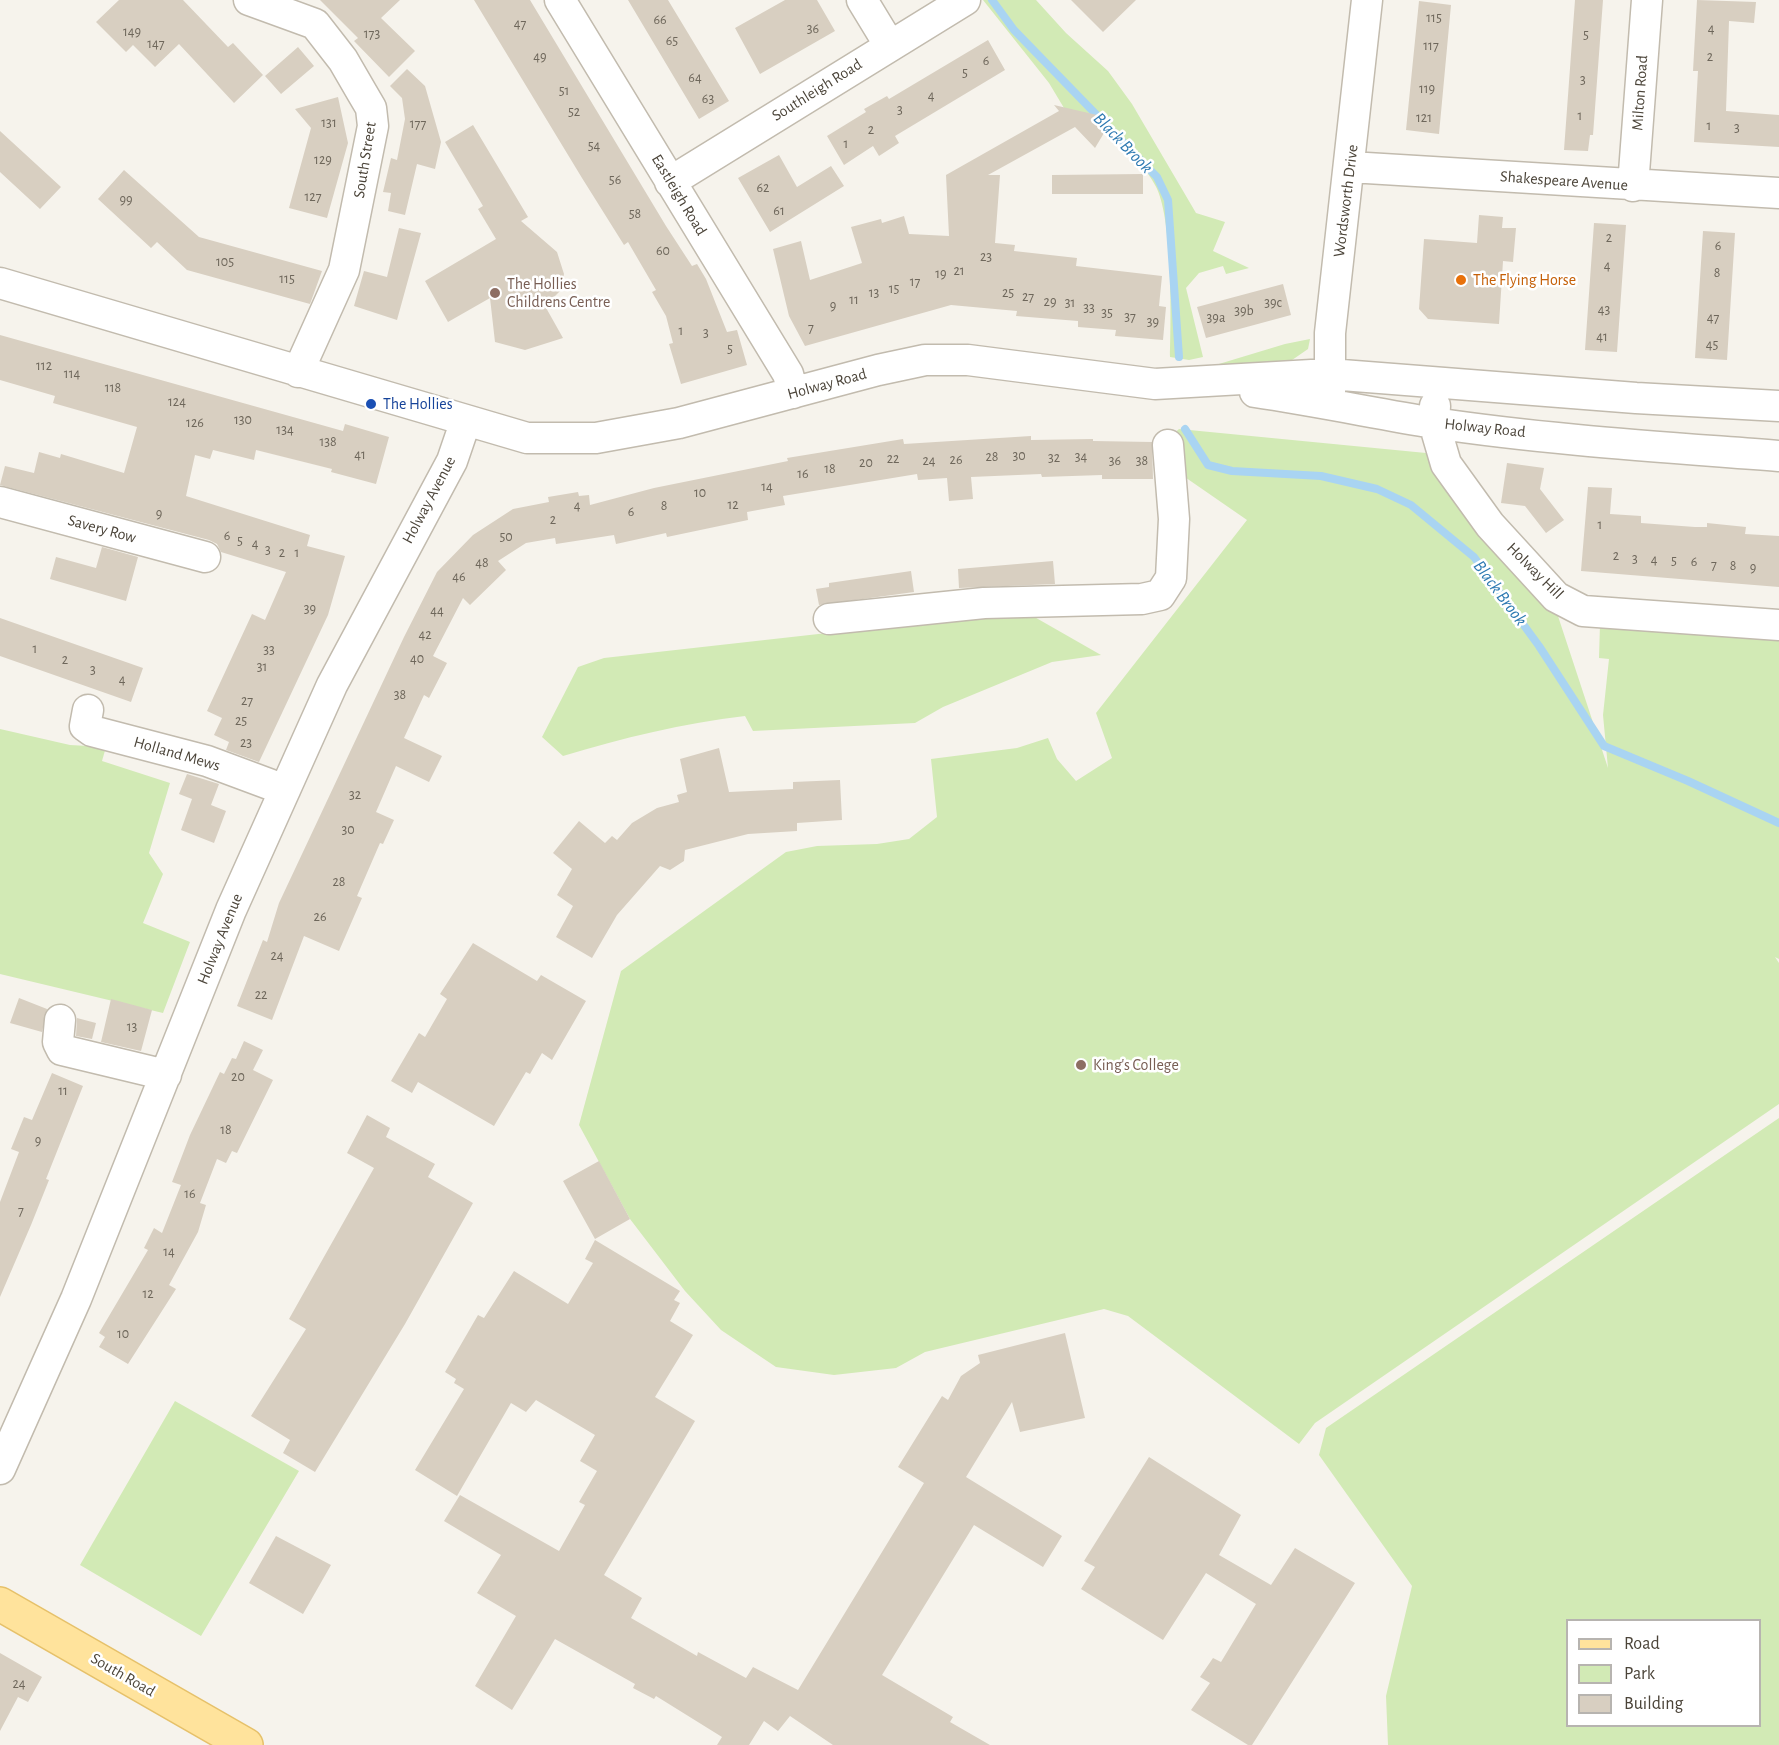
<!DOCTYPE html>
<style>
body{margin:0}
#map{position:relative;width:1779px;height:1745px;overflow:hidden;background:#f6f3ec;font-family:"Alegreya Sans",sans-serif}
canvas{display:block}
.legend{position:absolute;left:1566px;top:1619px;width:195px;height:108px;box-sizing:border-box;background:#fff;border:2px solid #b7b4b0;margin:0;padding:8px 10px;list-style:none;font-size:18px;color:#4b4439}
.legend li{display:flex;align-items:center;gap:12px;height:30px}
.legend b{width:30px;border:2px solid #b7b4b0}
</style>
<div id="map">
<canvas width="1779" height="1745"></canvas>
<ul class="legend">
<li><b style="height:8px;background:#ffe39c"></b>Road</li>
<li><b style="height:16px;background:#d2eab5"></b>Park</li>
<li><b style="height:16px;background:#d8cfc1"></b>Building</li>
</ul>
</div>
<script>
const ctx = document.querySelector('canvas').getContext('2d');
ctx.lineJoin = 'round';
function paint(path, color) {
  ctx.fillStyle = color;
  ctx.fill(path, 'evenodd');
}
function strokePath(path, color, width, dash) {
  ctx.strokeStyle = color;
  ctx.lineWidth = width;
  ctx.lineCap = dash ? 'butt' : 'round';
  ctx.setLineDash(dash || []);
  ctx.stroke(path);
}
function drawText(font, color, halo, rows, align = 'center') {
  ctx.font = font + ' "Alegreya Sans",sans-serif';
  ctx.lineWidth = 5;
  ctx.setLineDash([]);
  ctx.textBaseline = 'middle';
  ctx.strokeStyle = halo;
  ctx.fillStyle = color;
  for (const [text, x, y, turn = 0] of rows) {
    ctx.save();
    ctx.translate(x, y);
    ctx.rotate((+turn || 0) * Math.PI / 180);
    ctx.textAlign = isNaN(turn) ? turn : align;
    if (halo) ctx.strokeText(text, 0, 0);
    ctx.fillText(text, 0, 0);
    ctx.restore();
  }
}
paint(new Path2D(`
 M 983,0 L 1036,0 L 1066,33 L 1108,71 L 1132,104 L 1196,213 L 1225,222 L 1213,251 L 1249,268 L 1226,274 L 1223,266 L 1199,273 L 1186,288 L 1203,357 L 1189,360 L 1170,357 C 1171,319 1173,216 1155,185 C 1147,170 1135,158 1123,146 C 1100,121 1098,116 1064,108 L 1049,83 Z
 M 1310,339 L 1308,349 L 1282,367 L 1199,370 L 1285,344 Z
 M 1179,429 L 1426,453 L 1470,518 L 1555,607 L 1608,768 L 1603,715 L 1609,659 L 1599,658 L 1600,624 L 1779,636 L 1779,959 L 1775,957 L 1779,963 L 1779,1104 L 1315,1423 L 1299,1444 L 1128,1316 L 1104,1309 L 925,1352 L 896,1368 L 834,1375 L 776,1367 L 721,1330 L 685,1291 L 630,1219 L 579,1125 L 621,971 L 786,852 L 817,846 L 877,844 L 909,839 L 937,817 L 931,759 L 1017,748 L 1048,738 L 1057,759 L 1076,781 L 1112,758 L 1096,713 L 1247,520 L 1179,473 L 1171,436 Z
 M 1024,611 L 1101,655 L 1052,662 L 943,707 L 915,723 L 753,731 L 745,716 C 684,723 622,738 563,756 L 542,737 L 578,667 L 604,658 Z
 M 0,729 L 70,745 L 106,747 L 102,761 L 170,783 L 149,853 L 163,874 L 143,923 L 190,942 L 163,1013 L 0,974 Z
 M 1779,1118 L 1779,1745 L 1388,1745 L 1386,1696 L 1412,1586 L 1319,1455 L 1326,1428 ZM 1760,1620 L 1760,1726 L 1568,1726 L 1568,1620 Z
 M 175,1401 L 299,1471 L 201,1636 L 80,1565 Z`), '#d2eab5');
strokePath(new Path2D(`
 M 992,0 L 1014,30 L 1157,177 L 1168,200 L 1179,357
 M 1185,429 L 1208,465 L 1232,471 L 1321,476 L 1377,489 L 1411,505 L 1474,557 L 1539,646 L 1604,746 L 1688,781 L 1779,823`), '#a9d4f2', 8);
paint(new Path2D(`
 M 119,0 L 183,0 L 228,47 L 233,43 L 263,75 L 234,103 L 179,44 L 155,67 L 133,45 L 126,52 L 96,22 Z
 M 320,0 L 400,0 L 381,18 L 415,51 L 389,77 L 354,41 L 358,38 Z
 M 474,0 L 530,0 L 666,226 L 692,266 L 697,264 L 706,279 L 727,332 L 737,330 L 747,365 L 681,384 L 669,344 L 673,343 L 666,316 L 652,292 L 656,290 L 628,242 L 624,245 L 582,178 Z
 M 628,0 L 668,0 L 729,101 L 699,119 Z
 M 785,0 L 817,0 L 835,31 L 760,74 L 735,28 Z
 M 1071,0 L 1136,0 L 1103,32 Z
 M 1575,0 L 1603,0 L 1593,135 L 1590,135 L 1588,151 L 1564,150 Z
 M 1697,0 L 1756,2 L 1754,23 L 1729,21 L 1726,111 L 1779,115 L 1779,147 L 1694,142 L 1698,71 L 1693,71 Z
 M 1419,1 L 1451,5 L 1439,134 L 1406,130 Z
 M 988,40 L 1005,70 L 895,136 L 899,143 L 879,156 L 873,146 L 844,165 L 827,136 L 866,112 L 864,109 L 887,96 L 889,99 Z
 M 298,47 L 314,66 L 281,94 L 265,76 Z
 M 407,69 L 425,86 L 441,142 L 435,169 L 417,164 L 405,215 L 388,211 L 391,193 L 383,192 L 391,158 L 397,160 L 405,119 L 402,98 L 390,86 Z
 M 338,97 L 348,143 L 327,218 L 289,208 L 311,128 L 295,109 Z
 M 1054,105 L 1097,115 L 1094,117 L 1107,128 L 1095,148 L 1075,127 L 988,175 L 1000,175 L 995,243 L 1015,245 L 1014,251 L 1077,258 L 1076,266 L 1162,276 L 1159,306 L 1166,307 L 1163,340 L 1115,336 L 1116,330 L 1078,327 L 1078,321 L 1016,316 L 1017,311 L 951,305 L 805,346 L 789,316 L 773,249 L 801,241 L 810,280 L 862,263 L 851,227 L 881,219 L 882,223 L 904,216 L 909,234 L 949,236 L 946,175 L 1059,111 Z
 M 473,125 L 528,217 L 521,221 L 557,252 L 564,274 L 560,291 L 545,306 L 563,338 L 525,350 L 495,342 L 490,298 L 448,322 L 425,281 L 496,239 L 478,209 L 483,206 L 445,142 Z
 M 0,131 L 61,187 L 40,209 L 0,172 Z
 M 779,155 L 797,187 L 831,166 L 844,186 L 770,232 L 738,178 Z
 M 124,170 L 199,237 L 322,271 L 310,304 L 187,270 L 157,242 L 151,248 L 98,199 Z
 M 1143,174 L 1143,194 L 1052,194 L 1052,175 Z
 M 1479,215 L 1503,217 L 1502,228 L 1516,228 L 1513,262 L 1503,261 L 1499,324 L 1428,319 L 1419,309 L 1424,239 L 1477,243 Z
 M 1594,223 L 1626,225 L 1617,352 L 1585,350 Z
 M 399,228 L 421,233 L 397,320 L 354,306 L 364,271 L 387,277 Z
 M 1703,231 L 1735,233 L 1727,360 L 1695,358 Z
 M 1283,284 L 1291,315 L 1206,338 L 1197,307 Z
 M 0,335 L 343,431 L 345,424 L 389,437 L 376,484 L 331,472 L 332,469 L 256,450 L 254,460 L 213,450 L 210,459 L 195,455 L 186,496 L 310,535 L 307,546 L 345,556 L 328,615 L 259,762 L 226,750 L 229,742 L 214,735 L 222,718 L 207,711 L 252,614 L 265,620 L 286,572 L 221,552 L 217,544 L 209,540 L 0,485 L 5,466 L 34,473 L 39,452 L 60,458 L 61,454 L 124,473 L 137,427 L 53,403 L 55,396 L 0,380 Z
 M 1031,436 L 1031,440 L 1093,439 L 1093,441 L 1152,442 L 1153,479 L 1102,479 L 1102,475 L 1042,477 L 1041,474 L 971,477 L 973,499 L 949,501 L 947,478 L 918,480 L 917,474 L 783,496 L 785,505 L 747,512 L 748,520 L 667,537 L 666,533 L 616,544 L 614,535 L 556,544 L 555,538 L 526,543 L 498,561 L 506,570 L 470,605 L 463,598 L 433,656 L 447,663 L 429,698 L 424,695 L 404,738 L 442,756 L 429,782 L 396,766 L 376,812 L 394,820 L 383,844 L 380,843 L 357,896 L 362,898 L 339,951 L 304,936 L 272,1020 L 237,1006 L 263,940 L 267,942 L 279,903 L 404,637 L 437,572 L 473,535 L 513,509 L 549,502 L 548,497 L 578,492 L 579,496 L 589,495 L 590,505 L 654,488 L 788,461 L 787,458 L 903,439 L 904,444 Z
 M 1507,463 L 1544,468 L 1540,489 L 1564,520 L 1546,533 L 1525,506 L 1501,503 Z
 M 1588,487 L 1612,488 L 1610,514 L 1641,516 L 1641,523 L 1695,527 L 1707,527 L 1707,523 L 1746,527 L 1745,534 L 1779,536 L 1779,587 L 1581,571 Z
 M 102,547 L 138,557 L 126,601 L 50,579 L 56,557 L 96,568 Z
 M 1053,561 L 1055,584 L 959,588 L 958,569 Z
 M 911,571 L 914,592 L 819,605 L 816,589 L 829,587 L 829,583 Z
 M 0,618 L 143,668 L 131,702 L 0,656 Z
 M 719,748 L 729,792 L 793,789 L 793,782 L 840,780 L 842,820 L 797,823 L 797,831 L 748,834 L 685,850 L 684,861 L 670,870 L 660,866 L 617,915 L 592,958 L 556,937 L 573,906 L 557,895 L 572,869 L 553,853 L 579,821 L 605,843 L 612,836 L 617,840 L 632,823 L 657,808 L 679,802 L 677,795 L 687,792 L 680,759 Z
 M 187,774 L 219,784 L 211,805 L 226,811 L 214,843 L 181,830 L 192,799 L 179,794 Z
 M 473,943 L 537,981 L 541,975 L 586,1001 L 552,1060 L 542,1053 L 530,1074 L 526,1072 L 494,1126 L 418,1082 L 412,1093 L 391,1081 L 419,1033 L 425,1037 L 447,999 L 440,994 Z
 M 19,998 L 47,1009 L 42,1032 L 10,1023 Z
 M 111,999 L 152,1010 L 141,1051 L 101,1042 Z
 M 77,1018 L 96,1023 L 92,1039 L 76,1036 Z
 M 244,1041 L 263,1050 L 253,1070 L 273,1080 L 237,1153 L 232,1151 L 226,1163 L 217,1159 L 200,1203 L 206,1205 L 198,1232 L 169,1285 L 176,1289 L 128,1364 L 99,1347 L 105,1337 L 99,1333 L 148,1250 L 144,1248 L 154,1228 L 162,1233 L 181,1185 L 172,1182 L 190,1135 L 220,1072 L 224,1074 L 232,1058 L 236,1059 Z
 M 52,1073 L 83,1086 L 46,1179 L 49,1180 L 31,1225 L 0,1297 L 0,1202 L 19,1152 L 11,1149 L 24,1117 L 32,1120 Z
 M 367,1115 L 390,1128 L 386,1137 L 435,1164 L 428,1177 L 473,1203 L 405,1324 L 315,1472 L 283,1453 L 290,1440 L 251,1416 L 306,1329 L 289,1319 L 374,1168 L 347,1153 Z
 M 599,1161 L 630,1219 L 595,1239 L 563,1181 Z
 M 595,1240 L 680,1291 L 674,1300 L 680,1303 L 670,1321 L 693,1335 L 655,1397 L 695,1421 L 604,1575 L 642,1598 L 631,1618 L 697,1656 L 698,1652 L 746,1678 L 753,1667 L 798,1690 L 924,1483 L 898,1467 L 942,1396 L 948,1400 L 961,1376 L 980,1363 L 978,1355 L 1065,1333 L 1085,1418 L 1020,1432 L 1012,1402 L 966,1477 L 1062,1536 L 1043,1567 L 974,1525 L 882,1675 L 953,1717 L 950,1722 L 990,1745 L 833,1745 L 790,1716 L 778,1731 L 764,1721 L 749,1745 L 717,1745 L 722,1737 L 656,1696 L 654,1699 L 633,1688 L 635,1684 L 555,1639 L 512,1710 L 475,1686 L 516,1616 L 477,1593 L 501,1555 L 444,1521 L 460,1495 L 559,1551 L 585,1505 L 579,1502 L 597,1471 L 580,1461 L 595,1435 L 536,1400 L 526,1412 L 511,1403 L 457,1496 L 415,1470 L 464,1389 L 454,1383 L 456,1379 L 445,1372 L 478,1315 L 484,1318 L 514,1271 L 568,1304 L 593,1263 L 585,1259 Z
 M 1149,1457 L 1241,1515 L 1219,1555 L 1271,1585 L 1295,1548 L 1355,1583 L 1252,1745 L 1248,1745 L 1191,1710 L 1210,1683 L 1200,1677 L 1213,1658 L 1221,1662 L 1256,1604 L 1206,1573 L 1163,1640 L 1081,1589 L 1095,1567 L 1084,1561 Z
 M 276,1536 L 331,1565 L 303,1614 L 249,1583 Z
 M 0,1653 L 42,1677 L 28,1702 L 18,1697 L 0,1731 Z`), '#d8cfc1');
const minor = new Path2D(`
 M 249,0 L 315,24 L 343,60 L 361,91 L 371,108 L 373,126 L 344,270 L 298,372
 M 560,0 L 788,374 L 793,393
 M 862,0 L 890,46
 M 1350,167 L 1779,193
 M 670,182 L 965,0
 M 1633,186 L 1647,0
 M 0,283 L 527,438 L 596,438 L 679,423 L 878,370 L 925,360 L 968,360 L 1155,384 L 1329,374 L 1636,398 L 1779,406
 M 1255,392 C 1315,401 1374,413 1434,423 C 1548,440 1664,447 1779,456
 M 1330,394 L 1330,333 L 1367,0
 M 1435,406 L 1434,423 L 1446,464 L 1490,525 L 1556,597 L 1583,611 L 1779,625
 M 0,502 L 205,557
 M 829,619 L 984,603 L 1142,599 L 1160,595 L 1171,578 L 1174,519 L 1168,445
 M 88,710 L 85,726 L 92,731 L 207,761 L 285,790
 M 60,1020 L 58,1042 L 62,1050 L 166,1075
 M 0,1469 L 76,1299 L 231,910 L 332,685 L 452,461 L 466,420`);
const major = new Path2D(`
 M 0,1604 L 246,1745`);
strokePath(minor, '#c2bbae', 33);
strokePath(major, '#e6c16a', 36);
strokePath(minor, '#fff', 30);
strokePath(major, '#ffe39c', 33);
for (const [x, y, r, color] of [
 [1461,280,6,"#e8710a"],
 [495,293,6,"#8d6e63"],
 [371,404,6,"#1a4fb4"],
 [1081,1065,6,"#8d6e63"]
]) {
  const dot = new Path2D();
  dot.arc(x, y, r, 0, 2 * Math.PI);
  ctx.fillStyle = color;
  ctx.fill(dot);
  strokePath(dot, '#fff', 2);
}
drawText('14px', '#6e675b', null, [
 ["115",1434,18],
 ["66",660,20],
 ["47",520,24],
 ["36",813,29],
 ["4",1711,29],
 ["149",132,32],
 ["173",372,34],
 ["5",1586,35],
 ["65",672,41],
 ["147",156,44],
 ["117",1431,46],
 ["49",540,57],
 ["2",1710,57],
 ["6",986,61],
 ["5",965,73],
 ["64",695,78],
 ["3",1583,80],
 ["119",1427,89],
 ["51",564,91],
 ["4",931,96],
 ["63",708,99],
 ["3",900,110],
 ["52",574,112],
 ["1",1580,116],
 ["121",1424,118],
 ["131",329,123],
 ["177",418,124],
 ["1",1709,126],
 ["3",1737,128],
 ["2",871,130],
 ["1",846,144],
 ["54",594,146],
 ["129",323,160],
 ["56",615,180],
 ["62",763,188],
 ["127",313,197],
 ["99",126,200],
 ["61",779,211],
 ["58",635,214],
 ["2",1609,238],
 ["6",1718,246],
 ["60",663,251],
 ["23",986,257],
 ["105",225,262],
 ["4",1607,266],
 ["21",959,271],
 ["8",1717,273],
 ["19",941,274],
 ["115",287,279],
 ["17",915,282],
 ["15",894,289],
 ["13",874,293],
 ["25",1008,293],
 ["27",1028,297],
 ["11",854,300],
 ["29",1050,302],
 ["31",1070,303],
 ["39c",1273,303],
 ["9",833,306],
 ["33",1089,308],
 ["43",1604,310],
 ["39b",1244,311],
 ["35",1107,313],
 ["37",1130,317],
 ["39a",1216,318],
 ["47",1713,318],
 ["39",1153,322],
 ["7",811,328],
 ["1",681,331],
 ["3",706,333],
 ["41",1602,337],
 ["45",1712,345],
 ["5",730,349],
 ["112",44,366],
 ["114",72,374],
 ["118",113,388],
 ["124",177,402],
 ["130",243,420],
 ["126",195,423],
 ["134",285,430],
 ["138",328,442],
 ["41",360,455],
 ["30",1019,456],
 ["28",992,457],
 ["34",1081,457],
 ["32",1054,458],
 ["22",893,459],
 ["26",956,460],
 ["24",929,461],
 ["36",1115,461],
 ["38",1142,461],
 ["20",866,463],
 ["18",830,469],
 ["16",803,474],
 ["14",767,487],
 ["10",700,493],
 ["12",733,505],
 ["4",577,506],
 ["8",664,506],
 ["6",631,512],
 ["9",159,514],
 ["2",553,520],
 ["1",1600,525],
 ["6",227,536],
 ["50",506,537],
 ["5",240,541],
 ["4",255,544],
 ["3",268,550],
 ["2",282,553],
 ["1",297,553],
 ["2",1616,556],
 ["3",1635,559],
 ["4",1654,560],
 ["5",1674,561],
 ["6",1694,562],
 ["48",482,563],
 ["7",1714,565],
 ["8",1733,566],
 ["9",1753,568],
 ["46",459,577],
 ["39",310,609],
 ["44",437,611],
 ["42",425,635],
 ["1",35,649],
 ["33",269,650],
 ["40",417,659],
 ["2",65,660],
 ["31",262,667],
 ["3",93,670],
 ["4",122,680],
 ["38",400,695],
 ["27",247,701],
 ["25",241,721],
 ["23",246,743],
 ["32",355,795],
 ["30",348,830],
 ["28",339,882],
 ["26",320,917],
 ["24",277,956],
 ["22",261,995],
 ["13",132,1027],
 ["20",238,1077],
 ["11",63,1091],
 ["18",226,1130],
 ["9",38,1141],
 ["16",190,1194],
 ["7",21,1211],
 ["14",169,1252],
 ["12",148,1294],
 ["10",123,1334],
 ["24",19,1684]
]);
drawText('16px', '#4b4439', '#fff', [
 ["Southleigh Road",817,90,-32],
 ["Milton Road",1640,93,-86],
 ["South Street",365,160,-81],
 ["Shakespeare Avenue",1564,181,4],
 ["Eastleigh Road",679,195,59],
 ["Wordsworth Drive",1346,201,-83],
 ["Holway Road",827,384,-15],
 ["Holway Road",1485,428,6],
 ["Holway Avenue",429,500,-62],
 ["Savery Row",102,529,15],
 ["Holway Hill",1535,571,45],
 ["Holland Mews",177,754,16],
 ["Holway Avenue",220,939,-68],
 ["South Road",123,1675,30]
]);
drawText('16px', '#c56008', '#fff', [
 ["The Flying Horse",1473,280]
], 'left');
drawText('16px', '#785e54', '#fff', [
 ["The Hollies",507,284],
 ["Childrens Centre",507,302],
 ["King's College",1093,1065]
], 'left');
drawText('16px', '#164399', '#fff', [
 ["The Hollies",383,404]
], 'left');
drawText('italic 18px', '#2e7ab2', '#fff', [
 ["Black Brook",1123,143,46],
 ["Black Brook",1500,593,53]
]);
</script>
